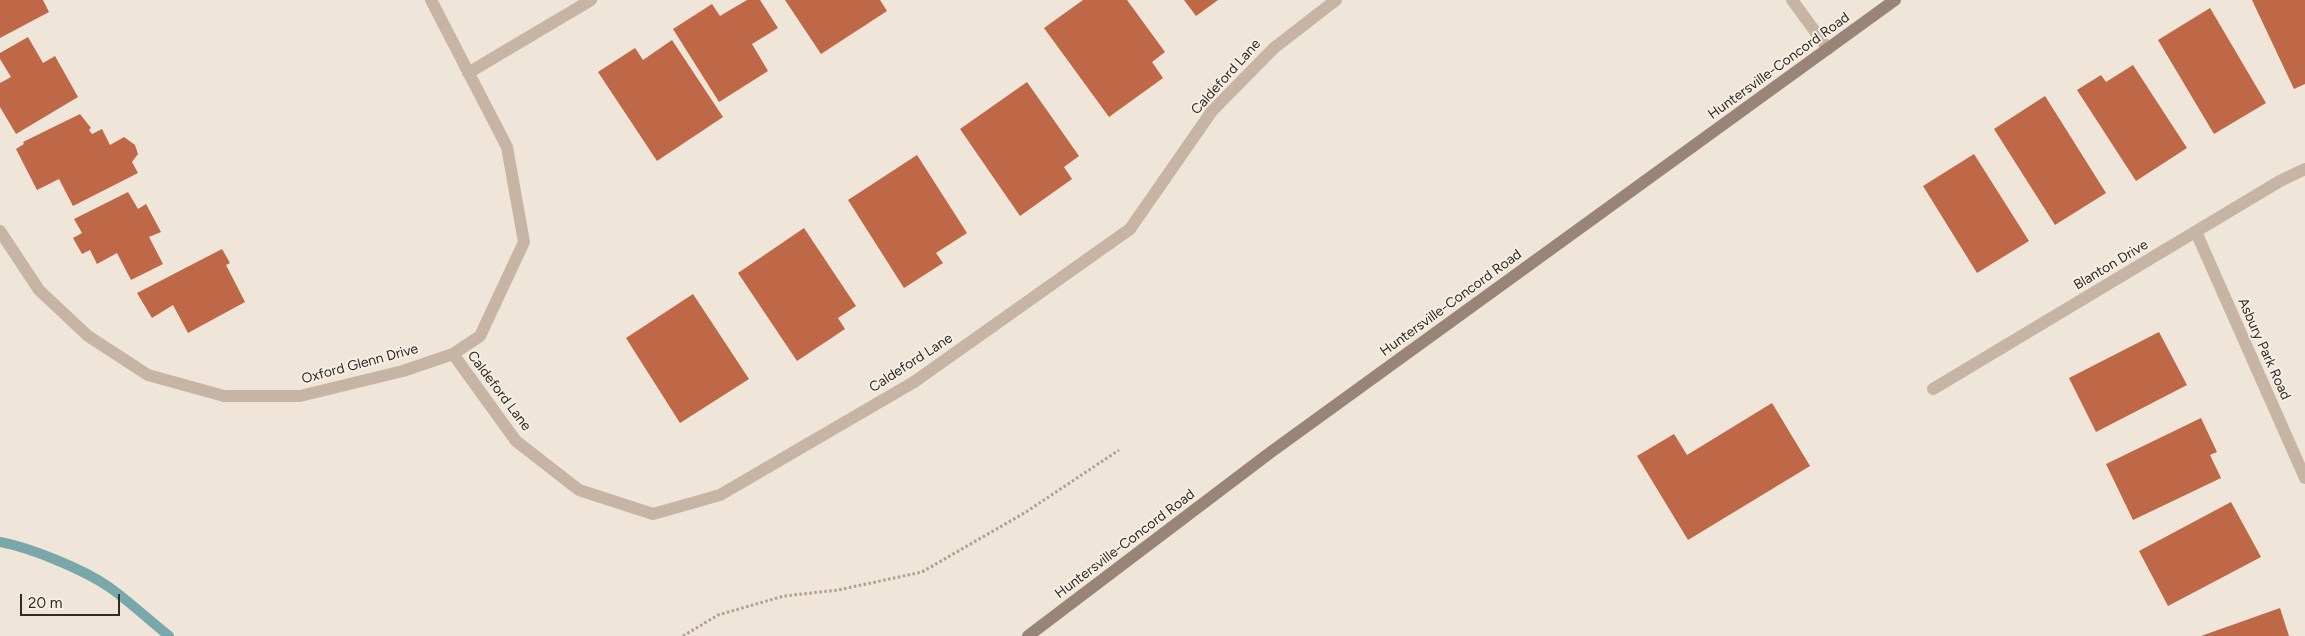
<!DOCTYPE html>
<style>
body{margin:0}
#map{position:relative;width:2305px;height:636px;overflow:hidden;background:#efe5d8;font-family:Figtree,sans-serif}
canvas{display:block}
.scale{position:absolute;left:20px;top:594px;width:100px;height:22px;box-sizing:border-box;border:2px solid #322a26;border-top:0;padding-left:6px;font-size:15px;line-height:18px;white-space:nowrap;color:#322a26;-webkit-text-stroke:4px #f7efe4;paint-order:stroke}
</style>
<div id="map">
<canvas width="2305" height="636"></canvas>
<div class="scale">20 m</div>
</div>
<script>
const ctx = document.querySelector('canvas').getContext('2d');
ctx.lineJoin = 'round';
function strokePath(path, color, width, dash) {
  ctx.strokeStyle = color;
  ctx.lineWidth = width;
  ctx.lineCap = dash ? 'butt' : 'round';
  ctx.setLineDash(dash || []);
  ctx.stroke(path);
}
function paint(path, color) {
  ctx.fillStyle = color;
  ctx.fill(path, 'evenodd');
}
function drawText(font, color, halo, rows, align = 'center') {
  ctx.font = font + ' Figtree,sans-serif';
  ctx.lineWidth = 4;
  ctx.setLineDash([]);
  ctx.textBaseline = 'middle';
  ctx.strokeStyle = halo;
  ctx.fillStyle = color;
  for (const [text, x, y, turn = 0] of rows) {
    ctx.save();
    ctx.translate(x, y);
    ctx.rotate((+turn || 0) * Math.PI / 180);
    ctx.textAlign = isNaN(turn) ? turn : align;
    if (halo) ctx.strokeText(text, 0, 0);
    ctx.fillText(text, 0, 0);
    ctx.restore();
  }
}
strokePath(new Path2D(`
 M 0,542 C 31,548 83,569 109,587 C 130,602 149,620 169,636`), '#79a7aa', 10);
paint(new Path2D(`
 M 0,0 L 43,0 L 49,12 L 0,38 Z
 M 747,0 L 760,0 L 778,28 L 752,44 L 768,71 L 719,102 L 673,29 L 712,4 L 720,16 Z
 M 785,0 L 880,0 L 887,11 L 821,54 Z
 M 1083,0 L 1127,0 L 1165,52 L 1152,62 L 1163,78 L 1109,117 L 1044,28 Z
 M 1184,0 L 1218,0 L 1196,16 Z
 M 2252,0 L 2305,0 L 2305,84 L 2294,89 Z
 M 2210,8 L 2266,103 L 2214,134 L 2158,40 Z
 M 28,37 L 43,63 L 55,56 L 78,97 L 16,134 L 0,107 L 0,83 L 11,77 L 0,59 L 0,53 Z
 M 672,40 L 723,117 L 657,161 L 598,72 L 635,48 L 643,60 Z
 M 2133,65 L 2187,148 L 2136,181 L 2077,90 L 2101,75 L 2106,82 Z
 M 1027,82 L 1079,156 L 1064,167 L 1072,179 L 1020,216 L 960,129 Z
 M 2045,96 L 2106,193 L 2055,225 L 1994,129 Z
 M 80,114 L 91,128 L 89,130 L 92,134 L 102,129 L 110,145 L 124,137 L 135,145 L 138,154 L 132,162 L 138,173 L 73,206 L 59,179 L 37,190 L 16,149 L 24,144 L 23,142 Z
 M 1974,154 L 2029,241 L 1977,273 L 1923,186 Z
 M 917,155 L 967,233 L 936,253 L 943,263 L 904,288 L 848,200 Z
 M 128,192 L 138,209 L 146,204 L 161,232 L 149,237 L 163,264 L 131,280 L 117,253 L 97,264 L 90,250 L 82,254 L 73,238 L 82,233 L 74,219 Z
 M 804,228 L 856,306 L 838,318 L 845,329 L 797,361 L 738,273 Z
 M 222,249 L 230,263 L 226,265 L 245,302 L 188,333 L 173,305 L 152,318 L 137,293 Z
 M 693,294 L 749,379 L 680,423 L 626,338 Z
 M 2159,332 L 2187,385 L 2096,432 L 2069,378 Z
 M 1772,403 L 1810,466 L 1688,540 L 1637,456 L 1674,434 L 1687,455 Z
 M 2201,418 L 2217,452 L 2210,455 L 2221,478 L 2133,520 L 2106,464 Z
 M 2231,502 L 2261,557 L 2168,606 L 2139,551 Z
 M 2280,608 L 2289,636 L 2201,636 Z`), '#be6847');
strokePath(new Path2D(`
 M 683,636 L 718,615 L 784,596 L 838,590 L 922,572 L 1026,512 L 1119,450`), '#b29f90', 3, [2.5, 2.5]);
strokePath(new Path2D(`
 M 1792,0 L 1828,49
 M 468,73 L 591,0
 M 0,231 L 39,290 L 88,336 L 148,375 L 224,396 L 300,396 L 403,371 L 453,354 L 480,336 L 524,242 L 507,147 L 431,0
 M 2196,232 L 2305,478
 M 453,354 L 516,441 L 579,490 L 653,514 L 720,495 L 914,382 L 1130,229 L 1212,111 L 1274,48 L 1336,0
 M 1933,389 L 2280,181 L 2305,169`), '#c6b5a5', 12);
strokePath(new Path2D(`
 M 1028,636 L 1271,452 L 1895,0`), '#998577', 12);
drawText('14px', '#322a26', '#f7efe4', [
 ["Huntersville-Concord Road",1779,66,-36],
 ["Caldeford Lane",1226,77,-48],
 ["Blanton Drive",2111,265,-31],
 ["Huntersville-Concord Road",1451,303,-36],
 ["Asbury Park Road",2264,349,66],
 ["Caldeford Lane",911,363,-33],
 ["Oxford Glenn Drive",360,364,-15],
 ["Caldeford Lane",499,391,53],
 ["Huntersville-Concord Road",1125,544,-37]
]);
</script>
